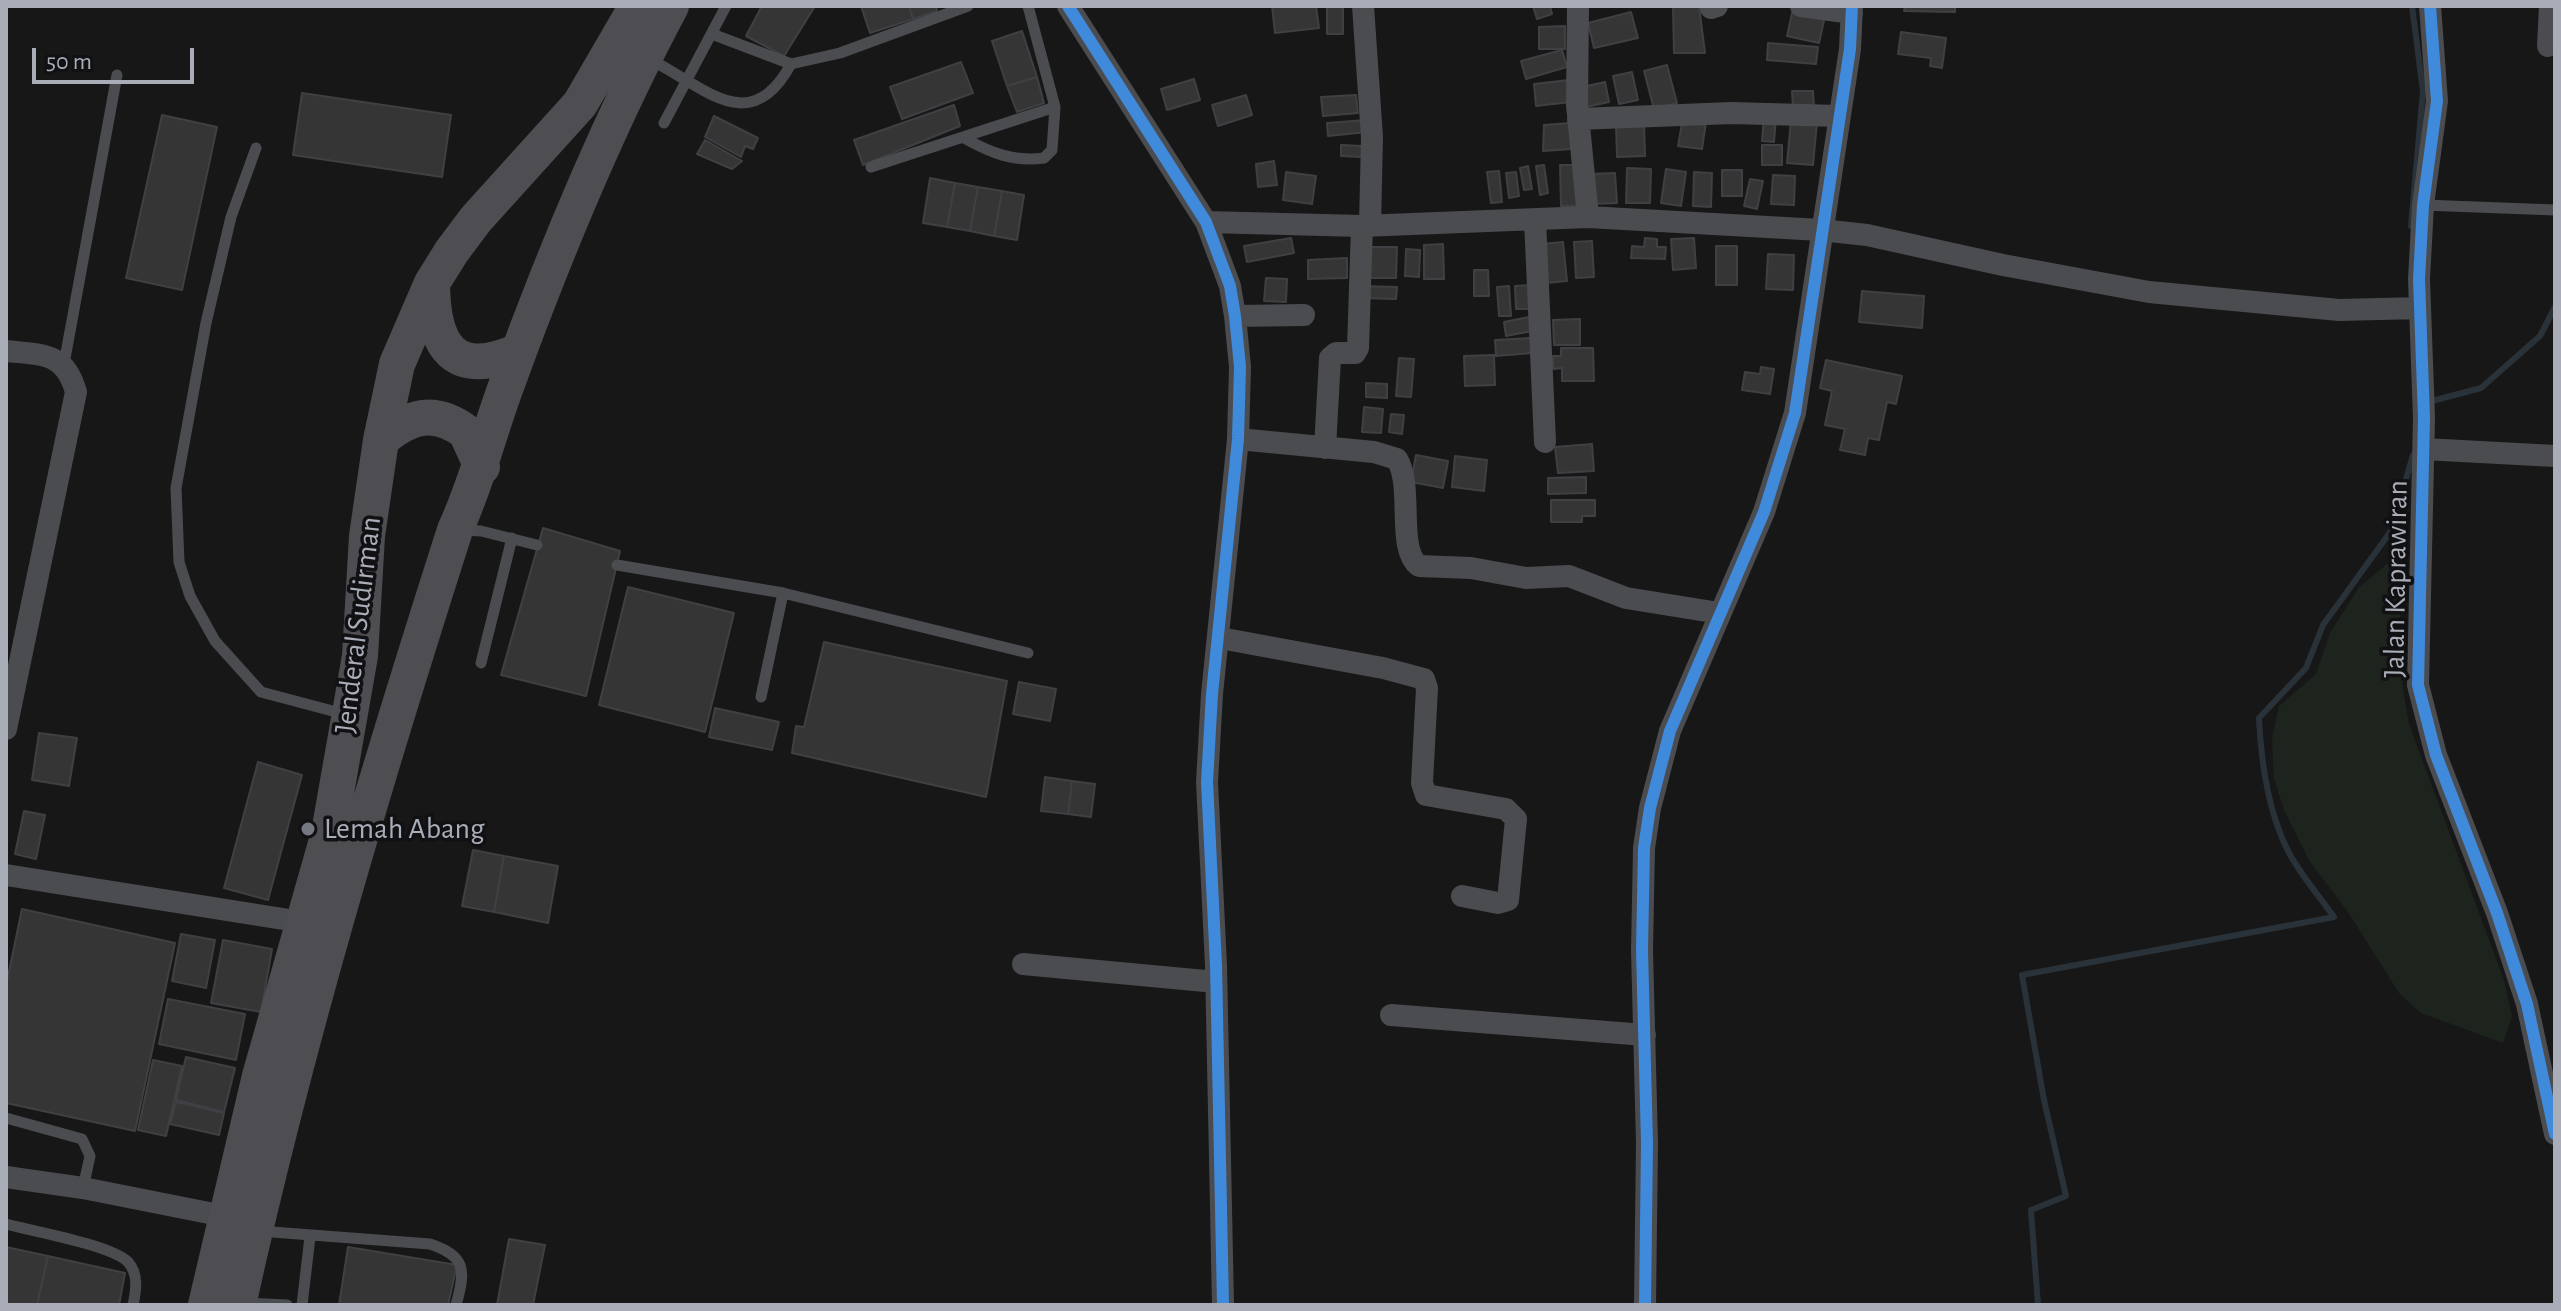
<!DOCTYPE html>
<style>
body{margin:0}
#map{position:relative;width:2561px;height:1311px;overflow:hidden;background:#171717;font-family:"Alegreya Sans",sans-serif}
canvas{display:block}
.frame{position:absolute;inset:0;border:8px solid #a8adb8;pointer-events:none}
.scale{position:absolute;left:32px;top:48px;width:162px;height:36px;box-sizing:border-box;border:4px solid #a8adb8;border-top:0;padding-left:10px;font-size:24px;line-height:28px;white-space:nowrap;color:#a8adb8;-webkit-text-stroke:6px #111113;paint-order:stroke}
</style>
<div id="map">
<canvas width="2561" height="1311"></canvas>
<div class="frame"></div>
<div class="scale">50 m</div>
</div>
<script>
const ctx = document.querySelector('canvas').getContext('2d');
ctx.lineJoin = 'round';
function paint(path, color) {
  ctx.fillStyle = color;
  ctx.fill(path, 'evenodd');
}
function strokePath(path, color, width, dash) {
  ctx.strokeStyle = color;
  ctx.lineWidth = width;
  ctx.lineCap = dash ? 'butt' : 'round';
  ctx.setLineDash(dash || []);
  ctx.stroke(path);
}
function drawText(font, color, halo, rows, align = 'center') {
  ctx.font = font + ' "Alegreya Sans",sans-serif';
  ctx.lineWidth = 7;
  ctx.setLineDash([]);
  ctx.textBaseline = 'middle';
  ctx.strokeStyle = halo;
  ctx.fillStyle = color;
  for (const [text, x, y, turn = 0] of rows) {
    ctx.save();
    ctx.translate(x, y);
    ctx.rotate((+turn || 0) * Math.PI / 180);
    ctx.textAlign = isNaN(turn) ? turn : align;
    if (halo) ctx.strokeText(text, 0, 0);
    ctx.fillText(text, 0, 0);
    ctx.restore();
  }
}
paint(new Path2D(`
 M 2398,555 L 2405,561 L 2397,653 L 2409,724 L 2504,980 L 2512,1016 L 2503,1043 L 2421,1013 L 2399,993 L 2346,909 L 2310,862 L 2284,810 L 2274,779 L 2272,738 L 2279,706 L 2316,674 L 2330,633 L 2359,587 Z`), '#1d241e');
strokePath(new Path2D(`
 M 2411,226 L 2423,91 L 2412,6
 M 2428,402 L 2481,388 L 2540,336 L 2555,307
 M 2038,1305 L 2031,1210 L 2066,1196 L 2044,1100 L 2022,975 L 2334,917 C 2319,896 2300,874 2288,851 C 2268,811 2261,761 2259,718 L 2306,668 L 2323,625 L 2391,531 L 2413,455`), '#2a3239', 6);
const building = new Path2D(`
 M 762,6 L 815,6 L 784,56 L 746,36 Z
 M 861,6 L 909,6 L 913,19 L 870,33 Z
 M 909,6 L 936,6 L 937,11 L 913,19 Z
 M 1272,6 L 1316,6 L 1319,28 L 1275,33 Z
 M 1327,6 L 1343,6 L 1343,34 L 1327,34 Z
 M 1533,6 L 1550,6 L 1552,14 L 1537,19 Z
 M 1699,6 L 1705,53 L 1674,53 L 1673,7 Z
 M 1905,6 L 1955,6 L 1955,12 L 1904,11 Z
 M 1793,9 L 1825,16 L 1819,43 L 1787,36 Z
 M 1631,12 L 1638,38 L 1594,48 L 1588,23 Z
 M 1565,26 L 1565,49 L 1539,49 L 1539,27 Z
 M 1022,31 L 1037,77 L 1007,86 L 992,41 Z
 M 1901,32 L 1946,38 L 1942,68 L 1930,66 L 1931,58 L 1898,54 Z
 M 1768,43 L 1818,47 L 1816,64 L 1767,60 Z
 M 1562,50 L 1567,67 L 1526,79 L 1521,61 Z
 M 961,62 L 973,93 L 902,119 L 890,87 Z
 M 1667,65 L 1677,103 L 1654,109 L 1644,71 Z
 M 1632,72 L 1638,100 L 1619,104 L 1613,76 Z
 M 1037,77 L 1044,103 L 1017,112 L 1007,86 Z
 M 1194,79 L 1200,100 L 1167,110 L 1161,89 Z
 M 1569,80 L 1571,102 L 1536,106 L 1534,84 Z
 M 1605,82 L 1609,102 L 1586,107 L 1582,87 Z
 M 1792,91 L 1813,91 L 1814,108 L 1793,109 Z
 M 302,93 L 451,115 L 442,177 L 293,155 Z
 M 1246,95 L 1252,115 L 1218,126 L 1212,105 Z
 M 1356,95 L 1358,113 L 1323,116 L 1321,97 Z
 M 954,105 L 960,126 L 863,165 L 854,140 Z
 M 162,115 L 217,127 L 182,290 L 126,278 Z
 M 714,116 L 758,138 L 753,149 L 745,146 L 741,157 L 705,137 Z
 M 1764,117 L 1776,118 L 1774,142 L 1762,141 Z
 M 1683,118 L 1706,122 L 1702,149 L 1678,146 Z
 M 1366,120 L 1367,132 L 1328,136 L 1327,123 Z
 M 1791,120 L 1817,122 L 1813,165 L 1787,163 Z
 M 1571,123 L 1571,149 L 1543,151 L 1544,125 Z
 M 1644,123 L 1645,156 L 1617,157 L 1616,124 Z
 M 705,140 L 742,161 L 732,169 L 697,154 Z
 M 1341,145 L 1362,146 L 1362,157 L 1341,156 Z
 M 1762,145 L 1782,145 L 1782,165 L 1762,165 Z
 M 1274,161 L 1277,185 L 1258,187 L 1256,164 Z
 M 1544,165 L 1548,193 L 1540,195 L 1536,166 Z
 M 1560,165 L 1579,165 L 1580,206 L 1561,206 Z
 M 1528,166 L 1532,189 L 1524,190 L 1520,168 Z
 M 1627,168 L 1651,169 L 1650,203 L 1626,203 Z
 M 1666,169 L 1686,172 L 1681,206 L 1661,203 Z
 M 1722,170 L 1742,170 L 1742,196 L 1722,196 Z
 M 1499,171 L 1502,202 L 1491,203 L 1487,172 Z
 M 1286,172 L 1316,176 L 1312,204 L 1283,200 Z
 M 1516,172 L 1519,196 L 1509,198 L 1506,173 Z
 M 1694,172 L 1712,173 L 1711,207 L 1693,206 Z
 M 1615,173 L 1617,203 L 1591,204 L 1590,174 Z
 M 1773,175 L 1795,176 L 1794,205 L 1771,204 Z
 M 930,178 L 955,183 L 947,227 L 923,223 Z
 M 1750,179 L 1763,181 L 1757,209 L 1744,206 Z
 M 955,183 L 978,187 L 970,231 L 947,227 Z
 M 978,187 L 1002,191 L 994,236 L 970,231 Z
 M 1002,191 L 1024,195 L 1017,240 L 994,236 Z
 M 1291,238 L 1294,253 L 1247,262 L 1244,246 Z
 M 1645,238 L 1657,239 L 1657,247 L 1666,247 L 1665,259 L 1631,258 L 1632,246 L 1644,247 Z
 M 1694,238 L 1696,268 L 1673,270 L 1671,239 Z
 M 1592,241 L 1594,277 L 1576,278 L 1574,242 Z
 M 1563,242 L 1567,281 L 1546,283 L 1542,244 Z
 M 1443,244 L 1444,279 L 1424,279 L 1424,245 Z
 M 1716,246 L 1737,246 L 1737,285 L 1716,285 Z
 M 1363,247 L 1397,247 L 1396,278 L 1363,278 Z
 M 1406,249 L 1420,250 L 1419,277 L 1405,276 Z
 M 1768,254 L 1794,255 L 1793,290 L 1766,289 Z
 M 1347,258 L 1347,278 L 1308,279 L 1308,260 Z
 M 1474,270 L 1488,270 L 1489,296 L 1474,296 Z
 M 1266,278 L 1287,279 L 1286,302 L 1264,301 Z
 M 1532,285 L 1533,309 L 1516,309 L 1515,286 Z
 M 1361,286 L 1397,287 L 1396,299 L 1361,298 Z
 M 1509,286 L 1511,316 L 1499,316 L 1497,287 Z
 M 1862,291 L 1924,296 L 1922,328 L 1859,322 Z
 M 1529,317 L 1532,331 L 1506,336 L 1504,322 Z
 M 1580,319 L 1580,345 L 1554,345 L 1553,320 Z
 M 1531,338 L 1532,353 L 1496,356 L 1495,340 Z
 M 1561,348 L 1593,348 L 1594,381 L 1562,381 L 1562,368 L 1553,369 L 1553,356 L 1561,356 Z
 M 1494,355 L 1495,385 L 1465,386 L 1464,356 Z
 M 1399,358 L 1414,359 L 1411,397 L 1396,396 Z
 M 1826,360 L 1902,376 L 1896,404 L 1887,402 L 1879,440 L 1868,438 L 1865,455 L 1840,450 L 1845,429 L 1825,425 L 1832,391 L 1820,388 Z
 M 1761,367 L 1774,369 L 1770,394 L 1742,390 L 1745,372 L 1760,374 Z
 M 1366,383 L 1387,384 L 1387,398 L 1366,397 Z
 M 1364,407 L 1383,409 L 1381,433 L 1362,432 Z
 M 1391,414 L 1404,415 L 1402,434 L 1389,432 Z
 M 1592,444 L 1594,471 L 1558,473 L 1555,447 Z
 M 1416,455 L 1448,461 L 1443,488 L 1411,482 Z
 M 1455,456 L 1487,460 L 1484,491 L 1452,487 Z
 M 1586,477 L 1586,493 L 1548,494 L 1548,478 Z
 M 1551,500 L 1595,500 L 1595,516 L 1582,516 L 1582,522 L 1551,522 Z
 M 543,528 L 620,551 L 586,696 L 501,675 Z
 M 628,587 L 734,613 L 705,732 L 599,705 Z
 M 824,642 L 1007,681 L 986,797 L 792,753 L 796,726 L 804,727 Z
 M 1019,682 L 1056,689 L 1050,721 L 1013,714 Z
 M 715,708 L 779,722 L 772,750 L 709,737 Z
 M 39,733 L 77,738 L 69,786 L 32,780 Z
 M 258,762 L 302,775 L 268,900 L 224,888 Z
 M 1045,777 L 1072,781 L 1068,814 L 1041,811 Z
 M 1072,781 L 1095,784 L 1091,817 L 1068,814 Z
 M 24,811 L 45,815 L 36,859 L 15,854 Z
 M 473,850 L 504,856 L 494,912 L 462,906 Z
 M 504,856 L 558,866 L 548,923 L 494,912 Z
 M 22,909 L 175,943 L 135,1131 L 6,1103 L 6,986 Z
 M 181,934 L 215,940 L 206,988 L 172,981 Z
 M 223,940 L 272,949 L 261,1012 L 211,1003 Z
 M 168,999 L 245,1014 L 236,1060 L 159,1044 Z
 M 186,1057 L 235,1068 L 224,1112 L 176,1100 Z
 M 153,1060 L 182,1066 L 166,1136 L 138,1130 Z
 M 176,1102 L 224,1113 L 219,1135 L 170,1124 Z
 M 509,1239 L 545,1245 L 533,1305 L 497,1305 Z
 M 6,1247 L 48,1256 L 37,1305 L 6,1305 Z
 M 348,1247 L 457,1265 L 448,1305 L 339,1305 Z
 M 48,1256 L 125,1273 L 119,1305 L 37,1305 Z`);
paint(building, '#353536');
strokePath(building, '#3f4043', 2);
strokePath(new Path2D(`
 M 712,34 L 791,64 L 840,53 L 968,6
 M 649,59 C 704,86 750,140 791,64
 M 664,123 L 726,6
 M 964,138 C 991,153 1013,162 1044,158 L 1052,150 L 1055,107 L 1028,6
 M 256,148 L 231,217 L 206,323 L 176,488 L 179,562 L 190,596 L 215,641 L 261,692 L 344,714
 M 871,167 L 1055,107
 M 2423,205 L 2555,210
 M 64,364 L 117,75
 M 460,530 L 481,531 L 537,545
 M 617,565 L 783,593 L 1028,653
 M 481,663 L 512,538
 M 761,697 L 783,593
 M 6,1118 L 82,1139 L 90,1156 L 83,1188
 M 6,1224 C 32,1231 111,1245 128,1262 C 139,1274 136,1291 133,1305
 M 259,1231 L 430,1244 C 466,1256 466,1270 456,1305
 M 244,1303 L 287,1305
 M 302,1305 L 310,1237`), '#4b4c50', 11);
strokePath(new Path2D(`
 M 1068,6 L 1206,222 L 1230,286 L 1235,316 L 1240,367 L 1238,439 L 1212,694 L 1207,782 L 1216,965 L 1223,1305
 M 1363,6 L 1372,137 L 1370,225
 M 1578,6 L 1577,105 L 1588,217
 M 1801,6 L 1852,13
 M 2430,6 L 2437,101 L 2423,205 L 2419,279 L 2424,418 L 2418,685 L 2436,755 L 2497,913 L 2527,1004 L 2555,1134
 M 1711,8 L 1717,6
 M 2548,46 L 2550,6
 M 1578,119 L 1732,113 L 1839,116
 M 1535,220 L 1545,442
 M 1206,222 L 1362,226 L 1588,217 L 1821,230 L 1867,235 L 2003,265 L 2149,292 L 2339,310 L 2420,308
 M 1235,316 L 1304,315
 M 6,351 C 43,355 65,352 76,392 L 6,729
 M 1238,439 L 1374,452 L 1397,459 C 1414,487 1396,549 1419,566 L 1471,568 L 1526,578 L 1569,576 L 1626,598 L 1719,613
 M 1325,448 L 1330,358 L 1336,353 L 1355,353 L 1358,348 L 1362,226
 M 2424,449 L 2555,456
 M 1220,638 L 1383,668 L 1424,679 L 1427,688 L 1422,783 L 1426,795 L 1506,809 L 1516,819 L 1508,900 L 1498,903 L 1462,896
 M 6,875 L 302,922
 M 1023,964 L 1216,982
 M 1391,1015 L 1645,1035
 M 6,1177 L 83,1188 L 224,1216
 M 1645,1305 L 1647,1143 L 1642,950 L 1644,848 L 1650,808 L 1670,731 L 1764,512 L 1795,413 L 1850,49 L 1852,6`), '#4b4c50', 22);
strokePath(new Path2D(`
 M 432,284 C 433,348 454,379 519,351
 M 381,440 C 409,416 434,408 466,432 L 482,467
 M 206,1305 L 260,1076 L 329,833 L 360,656 L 367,536 L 381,440 L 397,364 L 432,283 L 452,251 L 476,219 L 580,104 L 637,6
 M 238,1305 C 296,1042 373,786 455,530 C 478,480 489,431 508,381 C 555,252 607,126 671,6`), '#4e4e52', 36);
strokePath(new Path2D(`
 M 1068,6 L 1206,222 L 1230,286 L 1235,316 L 1240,367 L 1238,439 L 1212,694 L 1207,782 L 1216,965 L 1223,1305
 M 2430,6 L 2437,101 L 2423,205 L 2419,279 L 2424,418 L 2418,685 L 2436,755 L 2497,913 L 2527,1004 L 2555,1134
 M 1645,1305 L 1647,1143 L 1642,950 L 1644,848 L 1650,808 L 1670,731 L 1764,512 L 1795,413 L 1850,49 L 1852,6`), '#408adc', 12);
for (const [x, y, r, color] of [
 [308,829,8,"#757880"]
]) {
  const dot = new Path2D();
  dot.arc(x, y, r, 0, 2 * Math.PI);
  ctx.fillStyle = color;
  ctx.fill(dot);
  strokePath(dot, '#111113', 3);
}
drawText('30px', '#a8adb8', '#111113', [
 ["Jalan Kaprawiran",2396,579,-89],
 ["Jenderal Sudirman",358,625,-83]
]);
drawText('30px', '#a8adb8', '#111113', [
 ["Lemah Abang",324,829]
], 'left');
</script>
